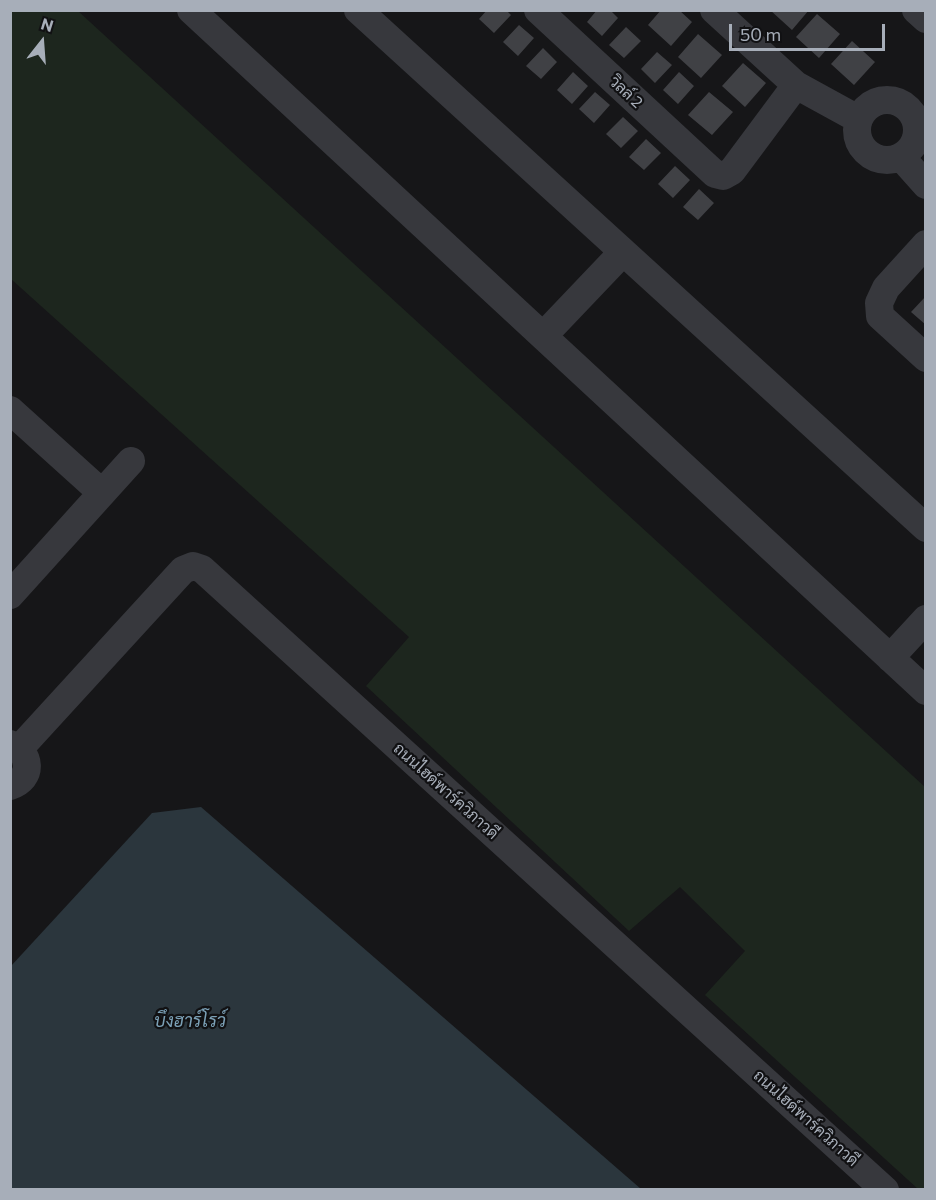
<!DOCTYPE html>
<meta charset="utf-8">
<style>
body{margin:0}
#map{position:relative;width:936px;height:1200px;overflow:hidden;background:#161618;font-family:Commissioner,sans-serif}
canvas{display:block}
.frame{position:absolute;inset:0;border:12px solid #a7aeb9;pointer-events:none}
.north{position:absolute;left:12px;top:12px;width:60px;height:60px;-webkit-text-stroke:4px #111113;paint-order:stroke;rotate:17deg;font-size:16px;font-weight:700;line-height:24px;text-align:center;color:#a7aeb9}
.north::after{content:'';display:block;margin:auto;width:21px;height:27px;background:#a7aeb9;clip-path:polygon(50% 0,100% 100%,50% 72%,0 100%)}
.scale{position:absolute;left:729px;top:24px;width:156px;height:27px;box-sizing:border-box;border:3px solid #a7aeb9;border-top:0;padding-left:8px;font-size:18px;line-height:21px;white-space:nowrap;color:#a7aeb9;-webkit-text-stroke:4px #111113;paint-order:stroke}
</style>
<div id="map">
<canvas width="936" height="1200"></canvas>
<div class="frame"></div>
<div class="north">N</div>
<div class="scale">50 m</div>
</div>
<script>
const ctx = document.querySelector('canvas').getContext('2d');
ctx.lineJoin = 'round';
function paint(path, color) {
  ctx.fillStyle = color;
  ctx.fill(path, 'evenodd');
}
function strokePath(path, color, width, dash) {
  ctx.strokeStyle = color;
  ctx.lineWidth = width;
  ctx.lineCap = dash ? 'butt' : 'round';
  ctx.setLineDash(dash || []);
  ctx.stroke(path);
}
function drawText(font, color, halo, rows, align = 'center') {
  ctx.font = font + ' Commissioner,Sarabun,sans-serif';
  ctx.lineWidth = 4.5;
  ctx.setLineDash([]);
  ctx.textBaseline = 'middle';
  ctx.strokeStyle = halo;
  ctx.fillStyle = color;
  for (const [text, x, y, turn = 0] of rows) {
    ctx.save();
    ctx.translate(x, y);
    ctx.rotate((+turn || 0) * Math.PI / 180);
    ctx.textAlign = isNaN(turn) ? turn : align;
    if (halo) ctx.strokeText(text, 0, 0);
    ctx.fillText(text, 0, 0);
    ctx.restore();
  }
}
paint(new Path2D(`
 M 11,10 L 78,11 L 925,787 L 925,1189 L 918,1189 L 705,995 L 745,951 L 680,887 L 629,931 L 366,686 L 409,637 L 11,279 Z`), '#1d261e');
paint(new Path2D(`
 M 201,807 L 641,1189 L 11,1189 L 11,966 L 152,813 Z`), '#2b363d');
paint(new Path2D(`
 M 487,10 L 506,10 L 511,15 L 494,33 L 479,19 Z
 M 597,10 L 610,10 L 618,18 L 602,36 L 587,22 Z
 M 661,10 L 679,10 L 692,22 L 671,46 L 648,25 Z
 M 770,10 L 809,10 L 792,30 Z
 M 817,14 L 840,34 L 819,58 L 796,37 Z
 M 519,25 L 534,38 L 518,56 L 503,42 Z
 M 626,27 L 641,41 L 624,58 L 609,45 Z
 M 698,34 L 722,55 L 701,78 L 678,57 Z
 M 852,41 L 875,62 L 854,85 L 831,64 Z
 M 543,48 L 557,62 L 541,79 L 526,66 Z
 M 657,52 L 672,65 L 655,83 L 641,69 Z
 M 743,63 L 766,83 L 745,107 L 722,86 Z
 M 573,72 L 588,86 L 572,104 L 557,90 Z
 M 679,72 L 694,86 L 678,104 L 663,90 Z
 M 595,92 L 610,105 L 594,123 L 579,109 Z
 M 709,92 L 733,112 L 712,135 L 688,115 Z
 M 623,117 L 638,131 L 621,148 L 606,134 Z
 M 646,139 L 661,153 L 644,170 L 629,157 Z
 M 675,166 L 690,180 L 673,198 L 658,184 Z
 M 699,189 L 714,203 L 698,220 L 683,207 Z
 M 926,296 L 926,325 L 911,312 Z`), '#404145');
strokePath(new Path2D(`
 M 191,10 L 926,691
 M 358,10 L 926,528
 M 538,10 L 715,174 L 723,176 L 732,171 L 796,85
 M 714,10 L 796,85 L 858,119
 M 916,10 L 926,19
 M857 130a30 30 0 1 1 60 0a30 30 0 1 1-60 0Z
 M 901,157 L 926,185
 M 926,244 L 886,288 L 879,303 L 880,316 L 926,358
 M 543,336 L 623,252
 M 10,410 L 102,493
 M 10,595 L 131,461
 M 890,658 L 926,619
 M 10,744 C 31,752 34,779 10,786
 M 20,748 L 183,570 L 193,566 L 202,569 L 885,1190`), '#37383d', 28);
drawText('16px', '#a7aeb9', '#111113', [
 ["วิลล์ 2",626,92,43],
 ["ถนนไฮด์พาร์ควิภาวดี",446,791,42],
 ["ถนนไฮด์พาร์ควิภาวดี",806,1118,42]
]);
drawText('italic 18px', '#7ba0b6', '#111113', [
 ["บึงฮาร์โรว์",190,1021]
]);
</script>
